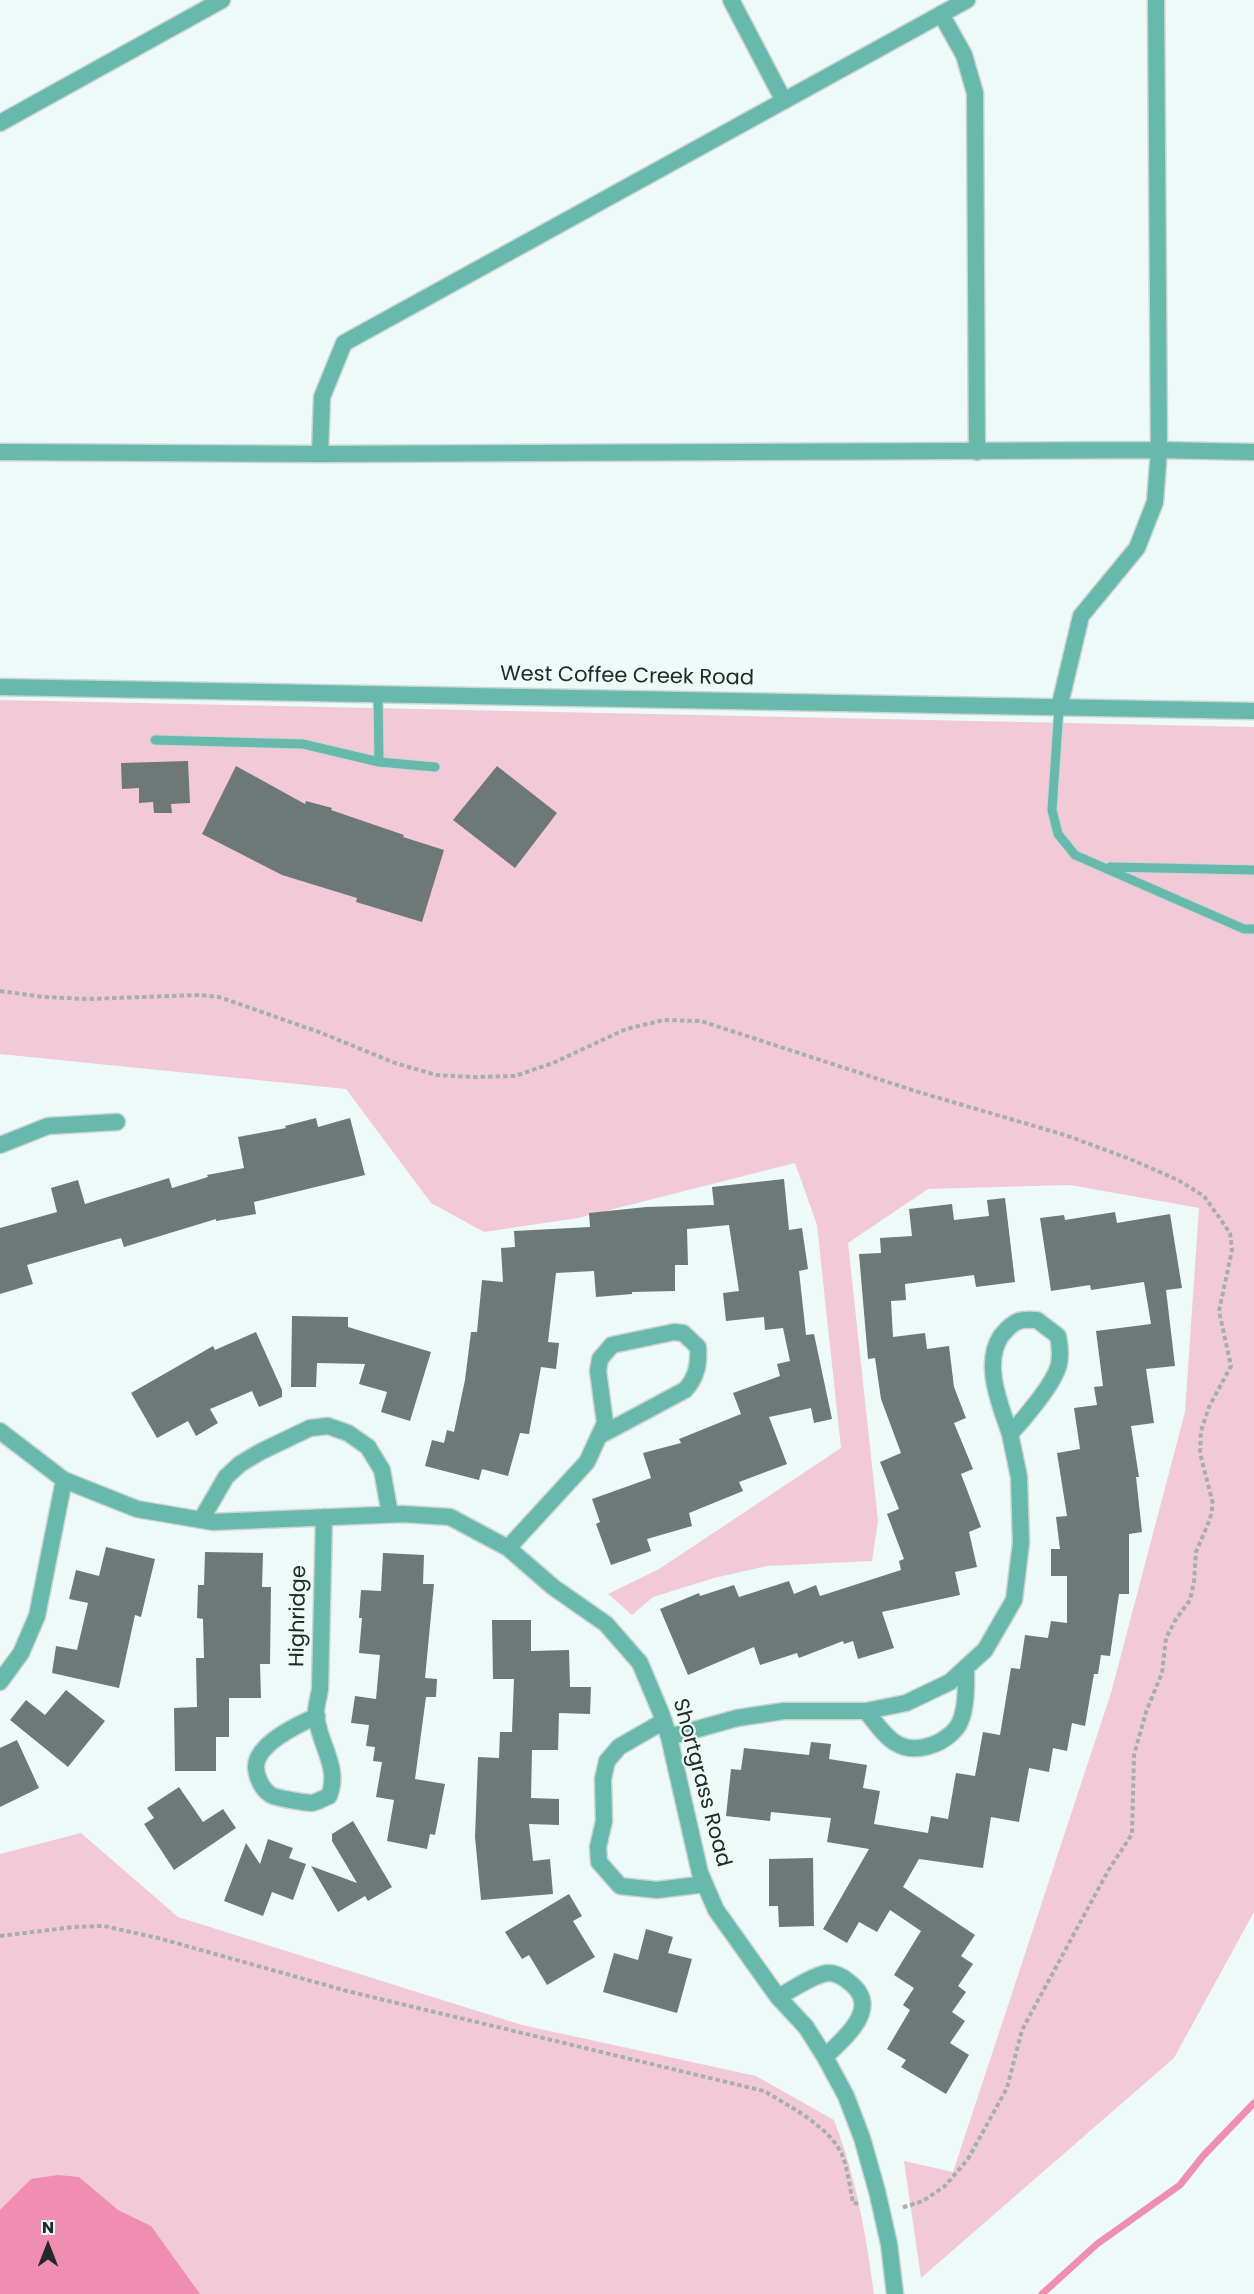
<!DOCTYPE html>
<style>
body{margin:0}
#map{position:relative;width:1254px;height:2294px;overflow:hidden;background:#eefaf7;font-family:Poppins,sans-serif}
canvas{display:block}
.north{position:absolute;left:18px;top:2216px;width:60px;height:60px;-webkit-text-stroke:4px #eefaf7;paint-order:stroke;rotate:0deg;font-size:16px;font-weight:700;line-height:24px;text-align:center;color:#242827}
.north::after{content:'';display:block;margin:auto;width:21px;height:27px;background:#242827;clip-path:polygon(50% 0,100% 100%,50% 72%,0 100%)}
</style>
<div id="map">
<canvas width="1254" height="2294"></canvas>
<div class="north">N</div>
</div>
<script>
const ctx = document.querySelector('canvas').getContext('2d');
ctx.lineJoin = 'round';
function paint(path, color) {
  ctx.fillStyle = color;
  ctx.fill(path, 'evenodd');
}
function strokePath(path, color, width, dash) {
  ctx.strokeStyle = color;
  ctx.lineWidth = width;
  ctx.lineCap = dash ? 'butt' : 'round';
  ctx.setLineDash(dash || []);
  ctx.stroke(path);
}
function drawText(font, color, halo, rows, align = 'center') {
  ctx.font = font + ' Poppins,sans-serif';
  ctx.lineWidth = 4.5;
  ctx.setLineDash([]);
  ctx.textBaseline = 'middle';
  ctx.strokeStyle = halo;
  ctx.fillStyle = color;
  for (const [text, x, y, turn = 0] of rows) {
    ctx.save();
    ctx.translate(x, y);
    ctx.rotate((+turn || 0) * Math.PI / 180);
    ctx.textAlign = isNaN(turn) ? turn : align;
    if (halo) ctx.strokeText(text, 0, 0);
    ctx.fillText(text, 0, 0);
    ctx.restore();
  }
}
paint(new Path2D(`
 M 0,700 L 1254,727 L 1254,1912 L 1174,2058 L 921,2278 L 904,2161 L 953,2172 L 1111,1693 L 1185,1412 L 1199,1208 L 1070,1185 L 928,1189 L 848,1243 L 878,1521 L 872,1561 L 767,1566 L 714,1578 L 653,1597 L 632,1615 L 608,1594 L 659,1569 L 841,1448 L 817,1225 L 795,1163 L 578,1218 L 484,1232 L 431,1203 L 346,1089 L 0,1054 Z
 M 81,1833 L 178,1917 L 522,2025 L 756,2076 L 834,2120 C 856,2177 866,2234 874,2294 L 0,2294 L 0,1854 Z`), '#f2cad7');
paint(new Path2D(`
 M 58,2175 L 79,2177 L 118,2210 L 151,2226 L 200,2294 L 0,2294 L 0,2210 L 31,2179 Z`), '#ef8eb1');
strokePath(new Path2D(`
 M 1042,2294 L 1097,2244 L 1180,2185 L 1203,2156 L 1254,2103`), '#ef8eb1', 7);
paint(new Path2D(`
 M 188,761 L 190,803 L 171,804 L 172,813 L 154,813 L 153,802 L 139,803 L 139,788 L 122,789 L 121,763 Z
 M 236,766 L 305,804 L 306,801 L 332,808 L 331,810 L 404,835 L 403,837 L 444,850 L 422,922 L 356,902 L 357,898 L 282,875 L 202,834 Z
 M 497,766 L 557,813 L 515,868 L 453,820 Z
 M 316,1118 L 318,1127 L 350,1118 L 365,1175 L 254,1202 L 256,1214 L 216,1221 L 216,1219 L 124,1247 L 121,1238 L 27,1265 L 33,1284 L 0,1294 L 0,1228 L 57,1212 L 51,1188 L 78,1180 L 85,1204 L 169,1178 L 172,1188 L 208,1177 L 207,1175 L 244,1168 L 238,1137 L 286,1128 L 285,1126 Z
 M 784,1179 L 789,1230 L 802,1228 L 808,1269 L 799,1271 L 806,1335 L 814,1334 L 832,1419 L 814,1423 L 811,1408 L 769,1417 L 787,1464 L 739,1482 L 743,1491 L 689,1513 L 692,1526 L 647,1539 L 651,1551 L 611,1565 L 596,1524 L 600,1522 L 592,1499 L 651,1478 L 643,1453 L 681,1443 L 679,1439 L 741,1414 L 733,1393 L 780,1376 L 777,1364 L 790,1361 L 783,1328 L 765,1330 L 764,1317 L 726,1321 L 723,1293 L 739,1291 L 729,1225 L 687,1229 L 688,1265 L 675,1265 L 675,1291 L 632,1292 L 632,1294 L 596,1297 L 594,1271 L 556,1273 L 548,1342 L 559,1343 L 556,1369 L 541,1367 L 529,1434 L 520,1433 L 508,1476 L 482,1469 L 479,1480 L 425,1466 L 432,1440 L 444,1443 L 447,1430 L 454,1432 L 465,1380 L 471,1332 L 477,1332 L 482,1280 L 503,1282 L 501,1248 L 515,1247 L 514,1231 L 590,1227 L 589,1213 L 646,1207 L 714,1205 L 712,1187 Z
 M 1005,1198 L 1015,1282 L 976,1287 L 974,1275 L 905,1284 L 906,1300 L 891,1301 L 893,1337 L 925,1333 L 927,1349 L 949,1346 L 954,1387 L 966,1418 L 954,1423 L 973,1469 L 961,1474 L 981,1527 L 969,1532 L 977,1567 L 955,1572 L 960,1595 L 882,1612 L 894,1648 L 858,1659 L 853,1641 L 844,1644 L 843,1641 L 799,1658 L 797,1653 L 760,1665 L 754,1647 L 688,1675 L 660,1609 L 699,1593 L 700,1596 L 734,1585 L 739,1597 L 789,1581 L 794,1594 L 816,1585 L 820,1596 L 901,1570 L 899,1561 L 904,1559 L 887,1514 L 899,1509 L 880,1462 L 901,1453 L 881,1399 L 875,1358 L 868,1359 L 859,1254 L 881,1253 L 880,1238 L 912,1236 L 909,1209 L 952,1204 L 954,1220 L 989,1216 L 987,1200 Z
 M 1115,1212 L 1117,1223 L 1170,1214 L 1182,1288 L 1166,1290 L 1175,1366 L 1146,1369 L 1154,1423 L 1131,1426 L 1139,1477 L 1136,1477 L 1142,1532 L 1129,1534 L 1129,1594 L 1119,1594 L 1110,1656 L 1101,1655 L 1098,1674 L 1094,1674 L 1085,1726 L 1072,1723 L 1067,1751 L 1053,1748 L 1049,1772 L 1029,1768 L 1019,1822 L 991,1817 L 983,1868 L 919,1859 L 903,1887 L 975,1935 L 961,1956 L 973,1964 L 958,1986 L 966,1992 L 952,2012 L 965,2021 L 950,2043 L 969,2055 L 946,2094 L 901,2067 L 906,2060 L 887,2049 L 910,2010 L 903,2005 L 914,1988 L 894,1975 L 921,1931 L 890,1910 L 877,1932 L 859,1922 L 847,1943 L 823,1929 L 869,1849 L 827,1842 L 831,1818 L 771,1812 L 770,1821 L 726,1816 L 731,1769 L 741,1770 L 744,1748 L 809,1755 L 811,1742 L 831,1744 L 829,1759 L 867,1765 L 863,1788 L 880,1791 L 874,1824 L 928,1833 L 931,1816 L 948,1819 L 956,1773 L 975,1776 L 983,1732 L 1000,1735 L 1011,1668 L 1020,1669 L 1025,1635 L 1048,1638 L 1051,1621 L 1067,1623 L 1067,1576 L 1051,1576 L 1051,1549 L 1060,1549 L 1056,1517 L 1067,1516 L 1057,1453 L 1080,1449 L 1074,1408 L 1097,1405 L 1094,1387 L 1103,1386 L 1096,1331 L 1151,1324 L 1144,1282 L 1091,1290 L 1090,1285 L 1051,1291 L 1040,1218 L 1064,1215 L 1065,1220 Z
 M 292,1316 L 348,1317 L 348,1327 L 431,1352 L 410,1421 L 381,1412 L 387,1392 L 359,1384 L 365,1364 L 317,1363 L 316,1387 L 291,1387 Z
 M 256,1332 L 282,1390 L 282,1397 L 259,1407 L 252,1391 L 210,1409 L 218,1423 L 196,1436 L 188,1421 L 157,1438 L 131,1393 L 213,1346 L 215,1350 Z
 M 106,1547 L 155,1559 L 141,1617 L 135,1615 L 119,1688 L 52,1673 L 56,1646 L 77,1650 L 88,1603 L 69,1599 L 76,1570 L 99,1576 Z
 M 205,1552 L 263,1553 L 262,1587 L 271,1587 L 270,1664 L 260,1664 L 261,1698 L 229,1698 L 229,1737 L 216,1737 L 216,1771 L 175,1771 L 174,1708 L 197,1707 L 196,1658 L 204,1658 L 203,1619 L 197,1618 L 198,1585 L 204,1585 Z
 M 383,1553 L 424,1555 L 423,1584 L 434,1584 L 425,1678 L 437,1679 L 436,1697 L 426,1697 L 415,1779 L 445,1784 L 435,1835 L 430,1834 L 427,1849 L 387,1841 L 394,1800 L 376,1797 L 382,1762 L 373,1761 L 375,1747 L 366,1746 L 369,1725 L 351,1723 L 355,1696 L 376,1699 L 380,1655 L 359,1653 L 362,1618 L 359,1618 L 361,1590 L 381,1591 Z
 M 492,1620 L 531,1620 L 531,1651 L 569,1650 L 570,1687 L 591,1687 L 590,1714 L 559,1713 L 558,1750 L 532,1750 L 531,1798 L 559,1799 L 559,1825 L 529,1824 L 533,1861 L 550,1859 L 553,1894 L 481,1900 L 475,1837 L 478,1757 L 499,1758 L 500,1732 L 512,1732 L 514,1679 L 493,1679 Z
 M 66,1690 L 105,1721 L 68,1767 L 10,1720 L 26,1700 L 45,1715 Z
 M 17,1740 L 39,1788 L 0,1807 L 0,1748 Z
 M 179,1787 L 203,1822 L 223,1809 L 236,1828 L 174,1870 L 144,1824 L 154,1818 L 147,1808 Z
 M 353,1821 L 392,1887 L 368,1901 L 365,1896 L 338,1912 L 311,1866 L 357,1883 L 332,1841 L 332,1834 Z
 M 268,1839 L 293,1848 L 289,1858 L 306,1864 L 293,1900 L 272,1892 L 263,1916 L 224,1901 L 246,1843 L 260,1864 Z
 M 813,1858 L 814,1926 L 779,1927 L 778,1906 L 769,1906 L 769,1859 Z
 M 569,1894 L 582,1916 L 573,1921 L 595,1957 L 547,1985 L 529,1955 L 522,1959 L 505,1932 Z
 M 646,1929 L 673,1937 L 668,1953 L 692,1959 L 677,2013 L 603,1992 L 614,1953 L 638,1960 Z`), '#6e7876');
const service = new Path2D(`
 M 378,694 L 379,762
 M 1059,708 L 1052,810 L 1058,834 L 1075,855 L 1244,929 L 1254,929
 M 155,740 L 303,744 L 379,762 L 435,767
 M 1110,867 L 1254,870`);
const minor = new Path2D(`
 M 731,0 L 784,101
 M 941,14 L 964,55 L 975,93 L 977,452
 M 0,123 L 222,0
 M 0,452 L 320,454 L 1159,450 L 1254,452
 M 320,454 L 322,397 L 344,343 L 967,0
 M 1059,708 L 1081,616 L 1137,548 L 1155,502 L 1159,450 L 1156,0
 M 0,1145 L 48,1126 L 117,1122
 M 0,1431 L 64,1480 L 137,1509 L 213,1522 L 403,1514 L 450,1517 L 508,1548 L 553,1587 L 606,1624 L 640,1663 L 661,1713 L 669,1737 L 700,1873 L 716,1910 L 778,1997 L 806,2027 L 825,2057 L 846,2096 L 862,2138 L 877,2191 L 889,2244 L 895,2294
 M 201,1520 L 226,1477 L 240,1464 L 260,1452 L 310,1428 L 328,1426 L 348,1433 L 368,1447 L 382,1470 L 390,1514
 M 508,1548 L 587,1462 L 605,1423 L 598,1371 L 600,1359 L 612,1345 L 674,1332 L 683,1333 L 698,1347 C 699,1364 697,1377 685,1390 L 599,1436
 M 0,1682 L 21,1653 L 37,1616 L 64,1480
 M 866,1711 C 885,1735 898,1757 932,1745 C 942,1742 956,1732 960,1722 C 967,1706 966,1684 966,1667
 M 317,1716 C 299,1724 267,1739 258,1758 C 252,1770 261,1789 271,1795 C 276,1798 306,1803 312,1803 C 317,1802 324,1798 329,1796 C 341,1766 317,1742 316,1713 C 316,1705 319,1696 320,1689 L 324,1517
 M 664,1721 L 619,1747 L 607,1761 L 603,1779 L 604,1821 L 598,1847 L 599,1862 L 620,1886 L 657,1890 L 705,1884
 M 669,1737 L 737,1718 L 784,1711 L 866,1711 L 906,1703 L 950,1682 L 985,1650 L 1014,1600 L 1021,1543 L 1019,1477 L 1010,1434 L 1009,1431 C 999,1402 983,1363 1001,1336 C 1005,1331 1012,1323 1019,1321 C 1024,1319 1032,1320 1037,1320 L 1058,1336 C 1060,1346 1061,1354 1059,1364 C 1055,1383 1023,1420 1010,1434
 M 778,1997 C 792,1990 808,1978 823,1974 C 832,1971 842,1976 849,1982 C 883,2008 844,2038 825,2057`);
const tertiary = new Path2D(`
 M 0,687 L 1254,711`);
strokePath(service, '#cad4d2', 11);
strokePath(minor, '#cad4d2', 19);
strokePath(tertiary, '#cad4d2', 19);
strokePath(new Path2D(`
 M 0,991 L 44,997 L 87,999 L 199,995 L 219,997 L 319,1032 L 395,1063 L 436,1075 L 473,1077 L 515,1076 L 553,1063 L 626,1029 L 664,1020 L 701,1021 L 915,1091 L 1065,1135 L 1130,1159 L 1178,1180 L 1204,1196 L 1230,1233 L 1232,1250 L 1219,1311 L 1231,1366 L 1209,1407 L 1201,1431 L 1200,1453 L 1213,1504 L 1210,1519 L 1196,1552 L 1194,1582 L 1190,1600 L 1176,1619 L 1166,1638 L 1162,1673 L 1146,1712 L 1134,1755 L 1132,1834 L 1108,1871 L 1022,2030 L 1007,2088 L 968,2159 L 945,2186 L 923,2201 L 901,2208
 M 0,1936 L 74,1927 L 104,1926 L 158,1938 L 347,1991 L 764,2091 C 789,2106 832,2128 843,2157 C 848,2171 850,2188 853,2203 L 861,2204`), '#a6afad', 4, [4.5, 3]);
strokePath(service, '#67b9ac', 9);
strokePath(minor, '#67b9ac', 16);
strokePath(tertiary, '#67b9ac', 16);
drawText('21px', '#242827', '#eefaf7', [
 ["West Coffee Creek Road",627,677,1],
 ["Highridge",299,1616,-89],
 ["Shortgrass Road",701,1783,75]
]);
</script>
